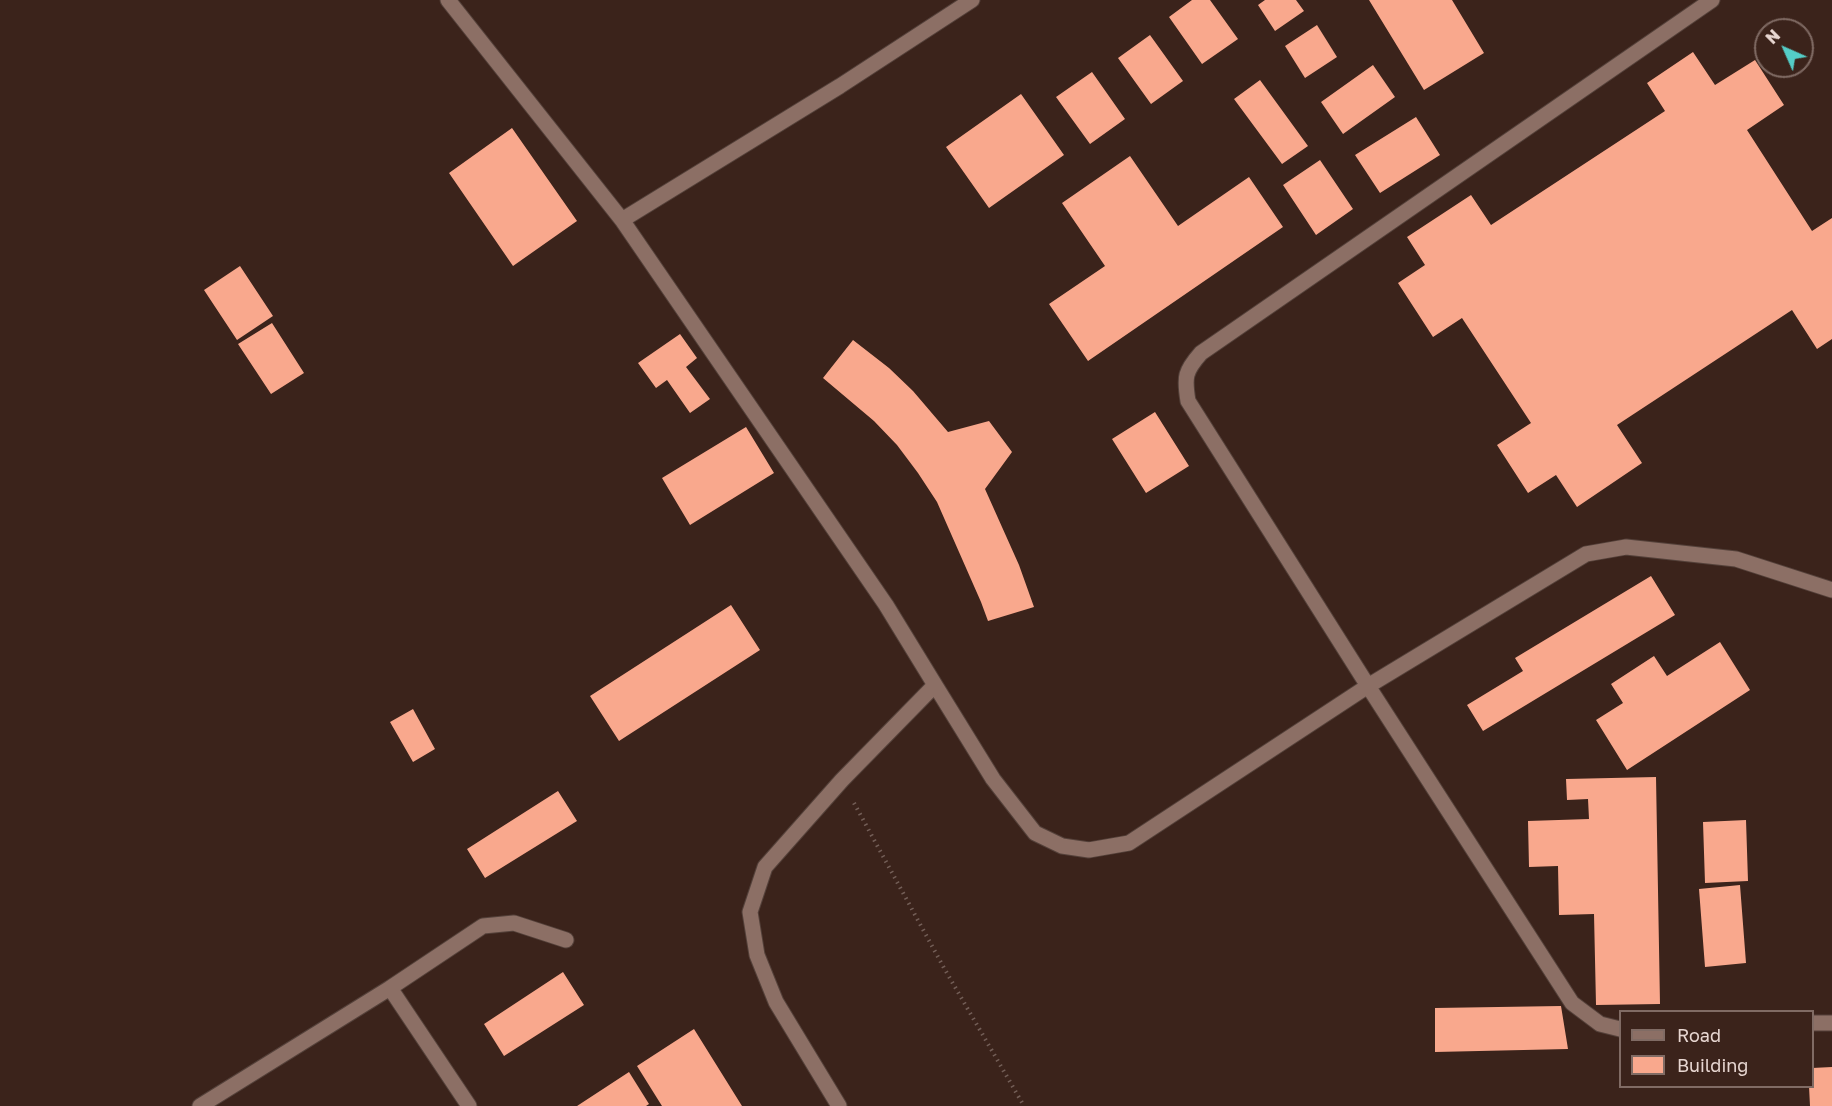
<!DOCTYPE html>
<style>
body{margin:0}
#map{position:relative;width:1832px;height:1106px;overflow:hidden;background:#3b231b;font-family:"Golos Text",sans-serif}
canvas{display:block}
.legend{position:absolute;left:1619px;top:1010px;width:195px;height:78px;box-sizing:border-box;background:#3b231b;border:2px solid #806b64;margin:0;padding:8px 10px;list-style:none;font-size:18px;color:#e7d6d1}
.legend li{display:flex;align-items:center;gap:12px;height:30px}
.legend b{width:30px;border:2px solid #806b64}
.north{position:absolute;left:1754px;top:18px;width:60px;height:60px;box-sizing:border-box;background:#3b231b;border:2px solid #806b64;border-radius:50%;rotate:315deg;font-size:16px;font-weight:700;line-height:24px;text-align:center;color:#e7d6d1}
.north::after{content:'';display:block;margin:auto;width:21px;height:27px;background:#54cdc7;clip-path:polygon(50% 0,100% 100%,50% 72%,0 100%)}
</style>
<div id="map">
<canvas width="1832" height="1106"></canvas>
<ul class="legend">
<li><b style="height:8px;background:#8c6f65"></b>Road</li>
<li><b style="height:16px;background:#f9a88d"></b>Building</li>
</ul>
<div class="north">N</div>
</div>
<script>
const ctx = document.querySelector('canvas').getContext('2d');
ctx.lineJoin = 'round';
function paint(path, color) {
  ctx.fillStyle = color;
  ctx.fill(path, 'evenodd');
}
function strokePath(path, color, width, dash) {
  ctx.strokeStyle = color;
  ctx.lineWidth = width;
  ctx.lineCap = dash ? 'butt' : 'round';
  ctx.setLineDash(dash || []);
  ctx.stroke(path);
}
paint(new Path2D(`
 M 1192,0 L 1210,0 L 1238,39 L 1202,64 L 1169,17 Z
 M 1265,0 L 1296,0 L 1304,11 L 1275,31 L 1258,5 Z
 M 1369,0 L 1452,0 L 1484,53 L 1424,90 Z
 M 1317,25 L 1337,57 L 1305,78 L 1285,46 Z
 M 1150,35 L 1183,81 L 1151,104 L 1118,58 Z
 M 1693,52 L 1715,85 L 1755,60 L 1784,105 L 1747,130 L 1812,231 L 1832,218 L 1832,339 L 1817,349 L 1792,310 L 1617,425 L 1642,463 L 1577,507 L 1556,475 L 1528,493 L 1497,445 L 1531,423 L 1462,318 L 1433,337 L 1398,283 L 1425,265 L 1407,237 L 1471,195 L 1491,225 L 1665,111 L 1647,83 Z
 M 1373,65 L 1395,97 L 1343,134 L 1321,102 Z
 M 1092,72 L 1125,119 L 1090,144 L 1056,97 Z
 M 1260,80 L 1308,146 L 1282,164 L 1234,99 Z
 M 1021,94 L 1064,155 L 989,208 L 946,147 Z
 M 1416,117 L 1440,155 L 1380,193 L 1355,155 Z
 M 512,128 L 577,221 L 513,266 L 449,173 Z
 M 1130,156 L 1178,226 L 1249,177 L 1283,227 L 1088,361 L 1049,304 L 1105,266 L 1062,203 Z
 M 1320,160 L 1353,209 L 1316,235 L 1283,185 Z
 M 240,266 L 273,316 L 237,340 L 204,290 Z
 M 272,323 L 304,373 L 271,394 L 238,344 Z
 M 680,334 L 697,358 L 686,367 L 710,399 L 690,413 L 667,380 L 656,388 L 638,363 Z
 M 853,340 L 889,368 L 913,391 L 948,432 L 989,421 L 1012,452 L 985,489 L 1019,565 L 1034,607 L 988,621 L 981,602 L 937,502 L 918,473 L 897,445 L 874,421 L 823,378 Z
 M 1155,412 L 1189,466 L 1146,493 L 1112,439 Z
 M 746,427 L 774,473 L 690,525 L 662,478 Z
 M 1651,576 L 1675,615 L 1483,731 L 1467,705 L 1523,671 L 1515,658 Z
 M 731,605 L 760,650 L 619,741 L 590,696 Z
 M 1720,642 L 1750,690 L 1627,770 L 1596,720 L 1623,703 L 1611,684 L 1654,656 L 1667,676 Z
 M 413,709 L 435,749 L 413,762 L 390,722 Z
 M 1656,777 L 1660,1004 L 1596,1005 L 1594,914 L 1559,915 L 1558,866 L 1529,867 L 1528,821 L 1589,819 L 1588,799 L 1567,800 L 1566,779 Z
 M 558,791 L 577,821 L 485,878 L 467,849 Z
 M 1746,820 L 1748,881 L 1705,883 L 1703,822 Z
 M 1740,885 L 1746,963 L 1705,967 L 1699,889 Z
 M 563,972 L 584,1005 L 504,1056 L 484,1024 Z
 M 1561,1006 L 1568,1049 L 1435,1052 L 1435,1008 Z
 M 694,1029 L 742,1106 L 662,1106 L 637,1066 Z
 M 1832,1067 L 1832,1106 L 1810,1106 L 1809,1086 L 1812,1086 L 1812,1068 Z
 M 629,1072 L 649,1104 L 646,1106 L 577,1106 Z`), '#f9a88d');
const minor = new Path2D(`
 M 448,0 L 622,220 L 886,605 L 935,685 L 842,780 L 765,867 L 750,912 L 757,955 L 776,1002 L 839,1106
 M 622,220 L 840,86 L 972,0
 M 935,685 L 993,779 L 1035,833 L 1062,846 L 1089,850 L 1129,843 L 1368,686 L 1586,554 L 1626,547 L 1736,559 L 1832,590
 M 1812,1023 L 1832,1023
 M 1620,1029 L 1600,1024 L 1572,1003 L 1368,686 L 1188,401 C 1184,377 1185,371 1201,353 L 1712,0
 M 200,1106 L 390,988
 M 469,1106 L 390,988 L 483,926 L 514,923 L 566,940`);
strokePath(minor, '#54413a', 17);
strokePath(new Path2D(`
 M 854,803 L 944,968 L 1024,1106`), '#735e57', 4, [1.5, 4.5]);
strokePath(minor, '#8c6f65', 15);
</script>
